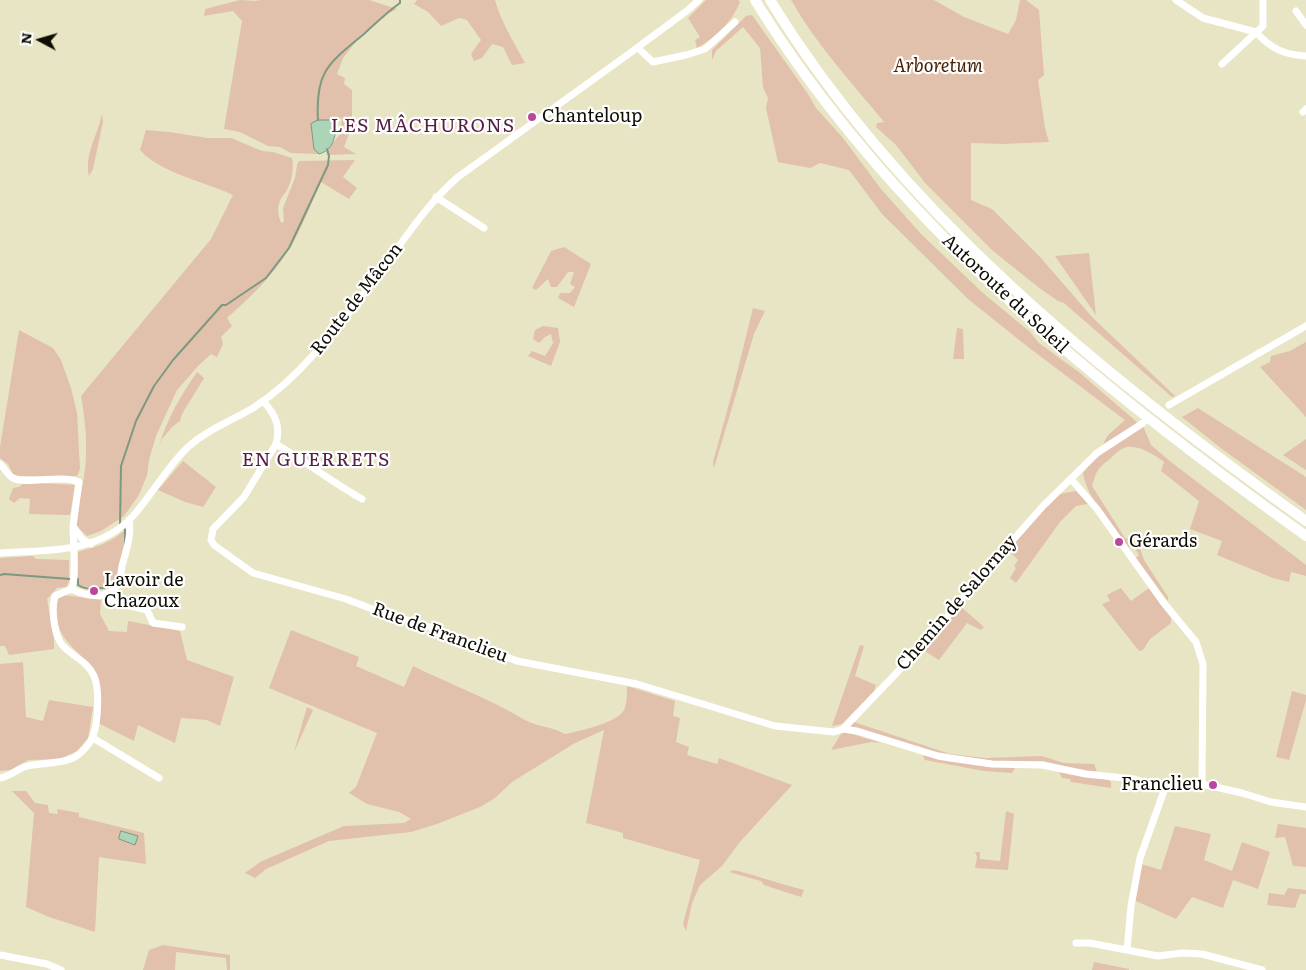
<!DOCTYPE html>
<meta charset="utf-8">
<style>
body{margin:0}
#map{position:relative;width:1306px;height:970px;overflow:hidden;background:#e8e5c4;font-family:Literata,serif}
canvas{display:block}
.north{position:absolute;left:15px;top:15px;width:50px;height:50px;-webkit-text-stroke:4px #fff;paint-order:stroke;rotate:276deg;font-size:14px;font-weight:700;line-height:20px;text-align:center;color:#0f0e04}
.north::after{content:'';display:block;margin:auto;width:18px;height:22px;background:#0f0e04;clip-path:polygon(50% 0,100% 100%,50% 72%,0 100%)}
</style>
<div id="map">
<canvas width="1306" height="970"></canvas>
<div class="north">N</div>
</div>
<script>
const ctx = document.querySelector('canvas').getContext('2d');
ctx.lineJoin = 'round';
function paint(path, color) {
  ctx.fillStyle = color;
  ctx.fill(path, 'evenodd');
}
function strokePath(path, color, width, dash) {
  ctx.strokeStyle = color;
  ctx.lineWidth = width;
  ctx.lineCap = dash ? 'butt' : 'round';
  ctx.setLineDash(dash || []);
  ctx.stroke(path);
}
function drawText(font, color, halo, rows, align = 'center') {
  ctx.font = font + ' Literata,serif';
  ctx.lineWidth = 4.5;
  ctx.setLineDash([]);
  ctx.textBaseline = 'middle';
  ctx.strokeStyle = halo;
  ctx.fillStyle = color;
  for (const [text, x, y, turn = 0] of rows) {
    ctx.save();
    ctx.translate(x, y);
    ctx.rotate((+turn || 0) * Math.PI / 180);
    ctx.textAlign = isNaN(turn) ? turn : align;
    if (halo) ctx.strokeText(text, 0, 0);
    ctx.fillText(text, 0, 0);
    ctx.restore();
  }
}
paint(new Path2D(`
 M 240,0 L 255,1 L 261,0 L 369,0 L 397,9 L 389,13 L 358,39 L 343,58 L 337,74 L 345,78 L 344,84 L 352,90 L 352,129 L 350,131 L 344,147 L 356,154 L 327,155 L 326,152 L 340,134 L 342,118 L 335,120 L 318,120 L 314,149 L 319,154 L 291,153 L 280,147 L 268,146 L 240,132 L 224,129 L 242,21 L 233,11 L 204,16 L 205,9 Z
 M 417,0 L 495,0 C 501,22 514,42 525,63 L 512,65 L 503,47 L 492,44 L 482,58 L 474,61 L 471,54 L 481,40 L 467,20 L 459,18 L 441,26 L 428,12 L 414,4 Z
 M 706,0 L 738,0 L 740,2 C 732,22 716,37 697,48 L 695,40 L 700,37 L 688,18 Z
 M 791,0 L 934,0 L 964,17 L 1008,34 L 1016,20 L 1020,0 L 1026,0 L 1039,10 L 1044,75 L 1038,80 L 1045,128 L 1049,142 L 1003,144 L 971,143 L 971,200 L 992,209 L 1041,258 L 1092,317 L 1175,396 L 1172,397 L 1064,303 L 1058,301 L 1038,287 L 993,251 L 926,184 L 896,145 L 876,127 L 877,123 L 884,122 C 852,83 816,44 791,0 Z
 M 752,15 L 808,94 L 816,108 L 843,138 L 881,189 L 921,234 L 983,293 L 1030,332 L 1039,343 L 1080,373 L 1138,423 L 1103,444 L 1108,435 L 1125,420 L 1028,347 L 968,299 L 882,214 L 849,170 L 820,163 L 810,168 L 778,162 L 766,108 L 768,98 L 763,87 L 760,48 L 743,27 L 716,51 L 712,60 L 712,50 L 746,16 Z
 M 102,114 L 103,122 L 93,169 L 89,176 C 84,154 98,135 102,114 Z
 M 146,130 L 169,132 L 208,138 L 231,138 L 262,151 L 273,152 L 292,158 C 294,169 292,180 287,190 C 285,194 280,198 279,204 C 277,210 279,217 281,223 L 284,222 L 283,208 L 295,178 L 297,165 L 299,161 L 355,160 L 343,177 L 357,188 L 349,199 L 321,182 C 312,201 305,220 295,239 C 279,270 253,295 227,318 L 232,326 L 221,337 L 223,344 L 217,357 L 211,354 L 199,365 L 177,390 L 156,436 L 149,460 L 147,475 L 139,495 L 124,516 L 101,531 L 87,536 L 76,526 C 77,506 83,488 85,469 C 88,445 85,419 81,396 L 211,239 L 233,195 C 206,182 160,173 140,150 Z
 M 564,247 L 591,264 L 574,307 L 558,298 L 560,293 L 570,293 L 575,287 L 570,284 L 574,272 L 568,272 L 557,287 L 551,287 L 548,279 L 536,290 L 532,288 L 551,251 Z
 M 1089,253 L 1096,315 L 1055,256 Z
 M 753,308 L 765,311 L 754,334 L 714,468 L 713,462 L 733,389 Z
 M 543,326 L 558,328 L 560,342 L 551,366 L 528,356 L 532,351 L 545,356 L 553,343 L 551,334 L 545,337 L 539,343 L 533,339 L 535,330 Z
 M 957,328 L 963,329 L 964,359 L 953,359 Z
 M 19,330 L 53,348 L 61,360 L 71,388 L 77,413 L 80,469 L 77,476 L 14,476 L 8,464 L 0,458 L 0,447 Z
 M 1306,342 L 1306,417 L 1260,367 L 1270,362 L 1271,356 L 1290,351 Z
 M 197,372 L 204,378 L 182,414 L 180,421 L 172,427 L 162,439 L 159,446 C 167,419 181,395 197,372 Z
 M 1198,408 L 1306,477 L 1306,510 L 1222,449 L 1182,417 Z
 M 1143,426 L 1151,445 L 1171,462 L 1306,565 L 1306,576 L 1291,572 L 1289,582 L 1273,578 L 1217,555 L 1222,541 L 1190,529 L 1199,501 L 1161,471 L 1164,462 C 1154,455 1137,443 1124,448 C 1119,450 1115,454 1111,458 C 1097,469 1097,470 1092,486 L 1125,538 L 1138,542 L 1144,560 L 1168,597 L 1168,601 L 1136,558 L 1139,555 L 1133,545 L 1129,548 C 1113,526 1087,499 1083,473 L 1096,456 Z
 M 1306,439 L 1306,470 L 1283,455 Z
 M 183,461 L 216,487 L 203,507 L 185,502 L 158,490 Z
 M 25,482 L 75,485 L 70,515 L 29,514 L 30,499 L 20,498 L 14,503 L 9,499 L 13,488 L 19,487 Z
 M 1076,491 L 1088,504 L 1076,506 L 1060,522 L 1016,583 L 1010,578 L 1016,568 L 1014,566 L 1018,560 L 1007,549 L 1047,505 L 1060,494 Z
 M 127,528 C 125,546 122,570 112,586 L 99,588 L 78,586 L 77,559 L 78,552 C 96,547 113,542 127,528 Z
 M 33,556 L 36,559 L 69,560 L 69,582 L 66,587 L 57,588 L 47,599 L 54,639 L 54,649 L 9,655 L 5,646 L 0,646 L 0,558 Z
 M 1121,588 L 1131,601 L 1149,588 L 1171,618 L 1171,623 L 1150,639 L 1143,650 L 1139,651 L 1102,604 L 1110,601 L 1107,595 Z
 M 64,595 L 101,600 L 100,614 L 109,631 L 127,632 L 128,621 L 180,631 L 187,660 L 234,677 L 220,726 L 207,720 L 181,718 L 175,743 L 138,725 L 134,741 L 98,723 C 98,710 101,687 97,675 C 95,669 90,665 85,660 C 66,641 51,628 58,599 Z
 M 960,606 L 984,627 L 981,630 L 967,623 L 939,660 L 923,650 L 933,640 Z
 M 291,630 L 359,657 L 356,666 L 404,687 L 413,666 C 450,684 490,699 525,720 C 538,727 553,727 565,734 C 579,731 617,723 624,710 C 627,703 627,694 627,686 L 675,701 L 673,716 L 680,718 L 676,742 L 689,747 L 687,755 L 717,764 L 719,758 L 792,785 L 739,843 L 722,866 L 700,885 L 692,903 L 686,931 L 683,924 L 700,860 L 623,838 L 623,833 L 586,823 L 604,730 L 575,743 L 512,782 L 495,798 L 480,807 L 437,824 L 411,832 L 329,841 L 266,869 L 255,878 L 245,873 L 260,862 L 344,826 L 404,823 L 411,819 L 399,812 L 367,804 L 349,793 L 356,787 L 377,733 L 269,688 Z
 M 860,645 L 864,646 L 855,676 L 876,685 L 874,691 L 842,724 L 832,726 Z
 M 23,662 L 26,717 L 43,721 L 49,700 L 93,707 L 88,738 L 77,751 L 60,759 L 28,760 L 11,770 L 0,771 L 0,664 Z
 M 1292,691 L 1306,695 L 1306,700 L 1289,760 L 1276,757 Z
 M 307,707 L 313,710 L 294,752 Z
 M 854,722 L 950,754 L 986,758 L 1042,756 L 1064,763 L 1094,764 L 1097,772 L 1082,771 L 1043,761 L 991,762 L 949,757 L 848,728 Z
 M 846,732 L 881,743 L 871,742 L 831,750 L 841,734 Z
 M 923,755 L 937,759 L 1015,768 L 1012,773 L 984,771 L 925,760 Z
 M 1059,772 L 1107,779 L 1111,782 L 1111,788 L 1071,782 L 1070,779 L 1062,778 Z
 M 12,791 L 26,791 L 35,803 L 48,805 L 49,813 L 58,814 L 57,809 L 79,813 L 79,817 L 144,833 L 146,864 L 99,857 L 95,932 L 49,917 L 26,907 L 34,813 Z
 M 1006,811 L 1014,814 L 1008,870 L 975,868 L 977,857 L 975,852 L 980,852 L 980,859 L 1000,861 Z
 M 1278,824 L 1306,828 L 1306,867 L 1293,866 L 1285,837 L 1275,838 Z
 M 1175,826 L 1211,834 L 1204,860 L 1232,871 L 1242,842 L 1270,852 L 1258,889 L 1233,880 L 1223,908 L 1192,897 L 1176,919 L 1134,900 L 1141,864 L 1161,870 Z
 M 734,870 C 758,876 780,884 804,890 L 801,897 L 764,885 L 761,881 L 729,872 Z
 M 1288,888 L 1306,890 L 1306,894 L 1300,894 L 1295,908 L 1267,905 L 1269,893 L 1284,895 Z
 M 163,945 L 230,955 L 230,970 L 227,970 L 226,958 L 176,952 L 175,970 L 143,970 L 149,950 Z
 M 1094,962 L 1129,969 L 1129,970 L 1092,970 Z`), '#e1c0ac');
const water = new Path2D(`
 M 318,120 L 335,120 C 337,134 334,150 319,154 L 314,149 L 311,124 Z
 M 121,831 L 138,836 L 135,845 L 119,839 Z`);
paint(water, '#acd5b7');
strokePath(water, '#7d9981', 1);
strokePath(new Path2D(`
 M 318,120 C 315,71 329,63 364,34 C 376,23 387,12 400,3 L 400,0
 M 120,525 L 121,466 L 136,421 L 154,386 L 173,360 L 222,305 L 226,305 L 266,278 L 289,248 L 328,165 L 329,156 L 327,149
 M 124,528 L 125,530 L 125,545
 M 0,575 L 4,574 L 70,579
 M 78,579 L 78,585 C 87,591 103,589 113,585`), '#7d9981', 2);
strokePath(new Path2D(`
 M 1176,0 L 1203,18 L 1256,32
 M 1296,11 L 1306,25
 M 1256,32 C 1270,48 1284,55 1306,56
 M 638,48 L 653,62 L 686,55 L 705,49 L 735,22
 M 1222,64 L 1263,26 L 1263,0
 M 1303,112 L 1306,109
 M 436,197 L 484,228
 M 263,401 C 275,414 281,426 276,444 L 244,497 L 213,529 L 211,540 L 214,545 L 253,573 L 346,599 L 375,610 L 436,629 L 517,661 L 637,684 L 775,726 L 834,732 L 843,729 L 857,731 L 938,756 L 950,758 L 992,764 L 1042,765 L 1086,774 L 1134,779 L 1165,788 L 1202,784 L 1242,793 L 1271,802 L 1306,807
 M 1169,405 L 1306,326
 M 276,444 C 305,461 332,482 362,499
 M 0,464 C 5,468 7,475 13,478 C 27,485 60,474 79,482 L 73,526
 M 1071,479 L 1097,509 L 1163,602 L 1196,642 L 1203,664 L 1202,784
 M 0,553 C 48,550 99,554 134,515 C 153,493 167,467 188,447 C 207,430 231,421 253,408 C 276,393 297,374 315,353 C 346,320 372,282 399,246 C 417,221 435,197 458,177 L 630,53 L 688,10 L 699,0
 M 71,589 C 86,596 111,602 119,581 C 121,577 121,571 122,566 C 126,551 132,535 129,520
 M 71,589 C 77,581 73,539 73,526 L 82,539 L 91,544
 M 107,593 L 114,602 L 147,610 L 153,623 L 182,627
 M 843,729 L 929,639 L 981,576 L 1043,506 L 1097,453 L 1143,423
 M 93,738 L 159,778
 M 0,778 C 9,777 16,770 24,767 C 40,762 57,765 73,758 C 80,755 91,743 93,736 C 98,722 100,690 94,676 C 88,662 74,657 64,647 C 54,638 51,609 55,596 L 71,589
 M 1076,943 L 1090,943 L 1158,956 L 1182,953 L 1202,954 L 1262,970
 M 1127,950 L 1131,906 L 1140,858 L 1165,788
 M 0,955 L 47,964 L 61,970`), '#fff', 7);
strokePath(new Path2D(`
 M 755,0 C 892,222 1097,386 1306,536
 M 770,0 C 902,215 1104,376 1306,521`), '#fff', 10);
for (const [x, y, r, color] of [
 [532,117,5,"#bc469d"],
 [1119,542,5,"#bc469d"],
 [94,591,5,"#bc469d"],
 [1213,785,5,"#bc469d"]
]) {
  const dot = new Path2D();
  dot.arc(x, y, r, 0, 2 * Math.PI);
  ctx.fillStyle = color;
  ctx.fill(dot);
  strokePath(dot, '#fff', 2);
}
drawText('italic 18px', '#482102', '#fff', [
 ["Arboretum",938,67]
]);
drawText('18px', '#0f0e04', '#fff', [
 ["Chanteloup",542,117],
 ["Gérards",1129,542],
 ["Lavoir de",104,581],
 ["Chazoux",104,602],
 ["Franclieu",1203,785,"right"]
], 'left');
drawText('18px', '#0f0e04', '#fff', [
 ["Autoroute du Soleil",1005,294,43],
 ["Route de Mâcon",357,299,-52],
 ["Chemin de Salornay",957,603,-49],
 ["Rue de Franclieu",440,633,20]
]);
ctx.letterSpacing = '1px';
drawText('19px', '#561e47', '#fff', [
 ["LES MÂCHURONS",423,126],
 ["EN GUERRETS",316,460]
]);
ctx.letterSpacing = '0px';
</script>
